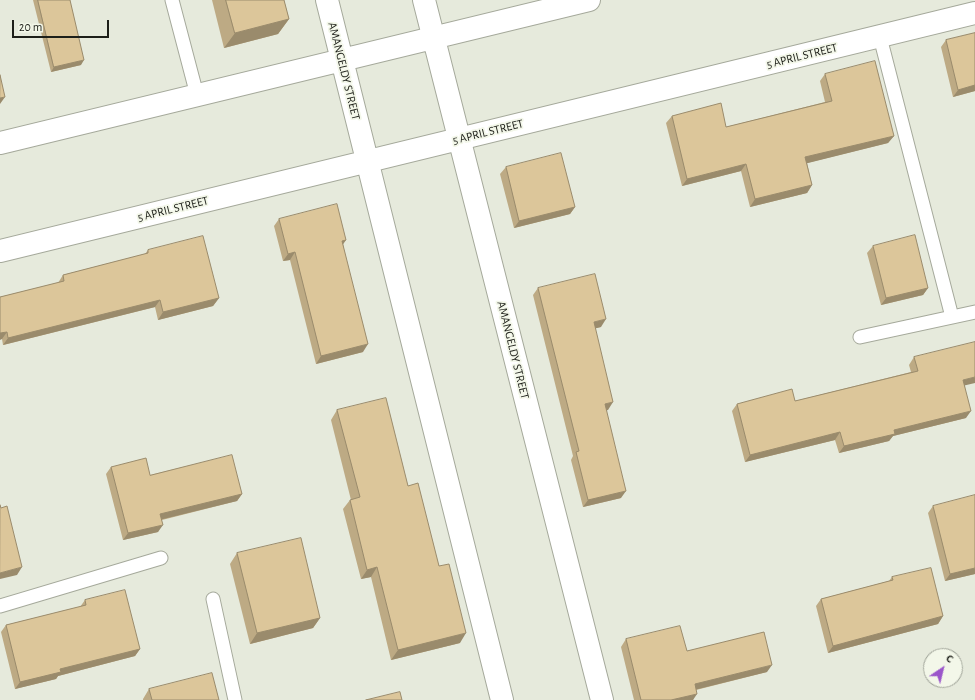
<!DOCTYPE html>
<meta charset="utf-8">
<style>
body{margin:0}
#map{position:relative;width:975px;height:700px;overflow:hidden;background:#e6eadc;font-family:"Alegreya Sans",sans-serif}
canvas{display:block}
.north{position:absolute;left:923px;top:648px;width:40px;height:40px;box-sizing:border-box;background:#f3f7e9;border:1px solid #9da196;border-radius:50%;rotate:35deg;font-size:11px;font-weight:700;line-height:16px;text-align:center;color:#1d1f19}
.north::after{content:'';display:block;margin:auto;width:14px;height:18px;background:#9b56ca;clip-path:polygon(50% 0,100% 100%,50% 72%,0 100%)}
.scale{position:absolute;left:12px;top:20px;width:97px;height:18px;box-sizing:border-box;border:2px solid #1d1f19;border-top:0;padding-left:5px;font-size:12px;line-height:14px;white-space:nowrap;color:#1d1f19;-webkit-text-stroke:3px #f3f7e9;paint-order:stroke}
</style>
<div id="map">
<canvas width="975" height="700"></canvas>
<div class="north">С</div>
<div class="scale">20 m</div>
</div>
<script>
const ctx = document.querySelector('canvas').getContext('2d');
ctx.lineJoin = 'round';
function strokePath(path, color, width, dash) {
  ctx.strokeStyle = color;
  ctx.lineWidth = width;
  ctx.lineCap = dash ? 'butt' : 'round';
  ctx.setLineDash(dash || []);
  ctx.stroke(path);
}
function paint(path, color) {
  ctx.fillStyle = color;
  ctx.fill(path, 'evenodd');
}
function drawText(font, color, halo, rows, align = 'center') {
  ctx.font = font + ' "Alegreya Sans",sans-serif';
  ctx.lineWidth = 3.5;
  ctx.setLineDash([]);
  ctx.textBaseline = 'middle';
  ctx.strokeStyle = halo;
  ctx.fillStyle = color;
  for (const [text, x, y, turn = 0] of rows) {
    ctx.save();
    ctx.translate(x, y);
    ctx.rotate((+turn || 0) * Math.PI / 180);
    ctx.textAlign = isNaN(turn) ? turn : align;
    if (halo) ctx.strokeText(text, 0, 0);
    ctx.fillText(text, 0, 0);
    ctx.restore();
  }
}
const service = new Path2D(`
 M 172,0 L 197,95
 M 880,37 L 952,317
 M 860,337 L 975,312
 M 213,599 L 235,700
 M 0,606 L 161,558`);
const minor = new Path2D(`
 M 327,0 L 502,700
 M 424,0 L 602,700
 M 0,143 L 589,0
 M 0,251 L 975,13`);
strokePath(service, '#a5a99b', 15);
strokePath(minor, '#a5a99b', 24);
strokePath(service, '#fff', 13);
strokePath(minor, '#fff', 22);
paint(new Path2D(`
 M 33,0 L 70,0 L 81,65 L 51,72 Z
 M 212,0 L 284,0 L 289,19 L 278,34 L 224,48 Z
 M 975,33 L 975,91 L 953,97 L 941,47 L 946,40 Z
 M 825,74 L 894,136 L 888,143 L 807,163 L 812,185 L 807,193 L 750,207 L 741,171 L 682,186 L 666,123 L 672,116 L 726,127 L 825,102 L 820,81 Z
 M 506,167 L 575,207 L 570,214 L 514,228 L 500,174 Z
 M 279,219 L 346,240 L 343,244 L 363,352 L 316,364 L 290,260 L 283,261 L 274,226 Z
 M 873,246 L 928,288 L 923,295 L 881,305 L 867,253 Z
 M 148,250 L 219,298 L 213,306 L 158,320 L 155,307 L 3,345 L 2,339 L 0,297 L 58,283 L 63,275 L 145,254 Z
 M 538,288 L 601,327 L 595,328 L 608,410 L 606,410 L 621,498 L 583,507 L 571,460 L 573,456 L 533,295 Z
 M 914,357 L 965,385 L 966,418 L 893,436 L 889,441 L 839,453 L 835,440 L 745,462 L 732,411 L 737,404 L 795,401 L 911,372 L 909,365 Z
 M 337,410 L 408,486 L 439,566 L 460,643 L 391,660 L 371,577 L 361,579 L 343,509 L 350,500 L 351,500 L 331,420 Z
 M 111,467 L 150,475 L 242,494 L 237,501 L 162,520 L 158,532 L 123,540 L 106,474 Z
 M 933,506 L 975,574 L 945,581 L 928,513 Z
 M 237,553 L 320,618 L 313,628 L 250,644 L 230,564 Z
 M 892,577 L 943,616 L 938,624 L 828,653 L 816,606 L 821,599 L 889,581 Z
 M 85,600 L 140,649 L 135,656 L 58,676 L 56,679 L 15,689 L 1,632 L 6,625 L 80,607 Z
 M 626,639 L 767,672 L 696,690 L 693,700 L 634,700 L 621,647 Z
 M 149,689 L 219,700 L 143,700 L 143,699 Z`), '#bdaa84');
paint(new Path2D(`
 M 289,19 L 278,34 L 224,48 L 235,33 Z
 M 84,60 L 81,65 L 51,72 L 54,67 Z
 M 975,85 L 975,91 L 953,97 L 958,90 Z
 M 5,97 L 0,104 L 0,98 Z
 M 894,136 L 888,143 L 800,165 L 805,157 Z
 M 746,164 L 741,171 L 682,186 L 687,179 Z
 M 812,185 L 807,193 L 750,207 L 755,199 Z
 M 575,207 L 570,214 L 514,228 L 519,221 Z
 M 346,240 L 341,247 L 342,241 Z
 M 295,252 L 290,260 L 283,261 L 288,254 Z
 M 928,288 L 923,295 L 881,305 L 886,298 Z
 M 219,298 L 213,306 L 158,320 L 163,312 Z
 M 160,300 L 155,307 L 3,345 L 8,338 Z
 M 606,319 L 601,327 L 589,330 L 594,322 Z
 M 7,332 L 2,339 L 0,340 L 0,333 Z
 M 368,344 L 363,352 L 316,364 L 321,356 Z
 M 975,377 L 975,383 L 958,387 L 963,380 Z
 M 613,402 L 608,410 L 599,412 L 605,404 Z
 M 971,411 L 966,418 L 893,436 L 889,441 L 839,453 L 844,446 L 894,430 Z
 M 840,432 L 835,440 L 745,462 L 750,455 Z
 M 626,491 L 621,498 L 583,507 L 588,500 Z
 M 242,494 L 237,501 L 155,521 L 160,514 Z
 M 163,525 L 158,532 L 123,540 L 128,533 Z
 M 22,567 L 17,575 L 0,579 L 0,573 Z
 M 377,567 L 371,577 L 361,579 L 367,570 Z
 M 975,568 L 975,574 L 945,581 L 950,574 Z
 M 943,616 L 938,624 L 828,653 L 833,646 Z
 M 320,618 L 313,628 L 250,644 L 257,633 Z
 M 466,633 L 460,643 L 391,660 L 398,650 Z
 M 140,649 L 135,656 L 58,676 L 56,679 L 15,689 L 20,682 L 60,669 Z
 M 772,665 L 767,672 L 690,691 L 695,684 Z
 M 697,694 L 693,700 L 671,700 Z`), '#9a8b6c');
const building = new Path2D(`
 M 38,0 L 70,0 L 84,60 L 54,67 Z
 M 226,0 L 284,0 L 289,19 L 235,33 Z
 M 975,33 L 975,85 L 958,90 L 946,40 Z
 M 875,61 L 894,136 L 805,157 L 812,185 L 755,199 L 746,164 L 687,179 L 672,116 L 721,103 L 726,127 L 832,101 L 825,74 Z
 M 0,75 L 5,97 L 0,98 Z
 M 561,153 L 575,207 L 519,221 L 506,167 Z
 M 337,204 L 346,240 L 342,241 L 368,344 L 321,356 L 295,252 L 288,254 L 279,219 Z
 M 915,235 L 928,288 L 886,298 L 873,246 Z
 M 203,236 L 219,298 L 163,312 L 160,300 L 8,338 L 7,332 L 0,333 L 0,297 L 64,281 L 63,275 L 148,253 L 148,250 Z
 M 595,274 L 606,319 L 594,322 L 613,402 L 605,404 L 626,491 L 588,500 L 576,452 L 579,451 L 538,288 Z
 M 975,342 L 975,377 L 963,380 L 971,411 L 894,430 L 895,434 L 844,446 L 840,432 L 750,455 L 737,404 L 792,389 L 795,401 L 918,371 L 914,357 Z
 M 386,398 L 408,486 L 418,483 L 439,566 L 449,564 L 466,633 L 398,650 L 377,567 L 367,570 L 350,500 L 360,497 L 337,410 Z
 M 232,455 L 242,494 L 160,514 L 163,525 L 128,533 L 111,467 L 146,458 L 150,475 Z
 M 975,495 L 975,568 L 950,574 L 933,506 Z
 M 0,505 L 1,508 L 7,506 L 22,567 L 0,573 Z
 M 301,538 L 320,618 L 257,633 L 237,553 Z
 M 931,568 L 943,616 L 833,646 L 821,599 L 893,580 L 892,577 Z
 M 125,590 L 140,649 L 60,669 L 61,672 L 20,682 L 6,625 L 86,605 L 85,600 Z
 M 680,626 L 687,651 L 764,632 L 772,665 L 695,684 L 697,694 L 671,700 L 641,700 L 626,639 Z
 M 212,673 L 219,700 L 152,700 L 149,689 Z
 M 400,692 L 402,700 L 366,700 Z`);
paint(building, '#dcc69a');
strokePath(building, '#9a8b6c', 1);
drawText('12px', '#1d1f19', '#f3f7e9', [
 ["5 APRIL STREET",802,56,-14],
 ["AMANGELDY STREET",344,71,76],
 ["5 APRIL STREET",488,132,-14],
 ["5 APRIL STREET",173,209,-14],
 ["AMANGELDY STREET",513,350,76]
]);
</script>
